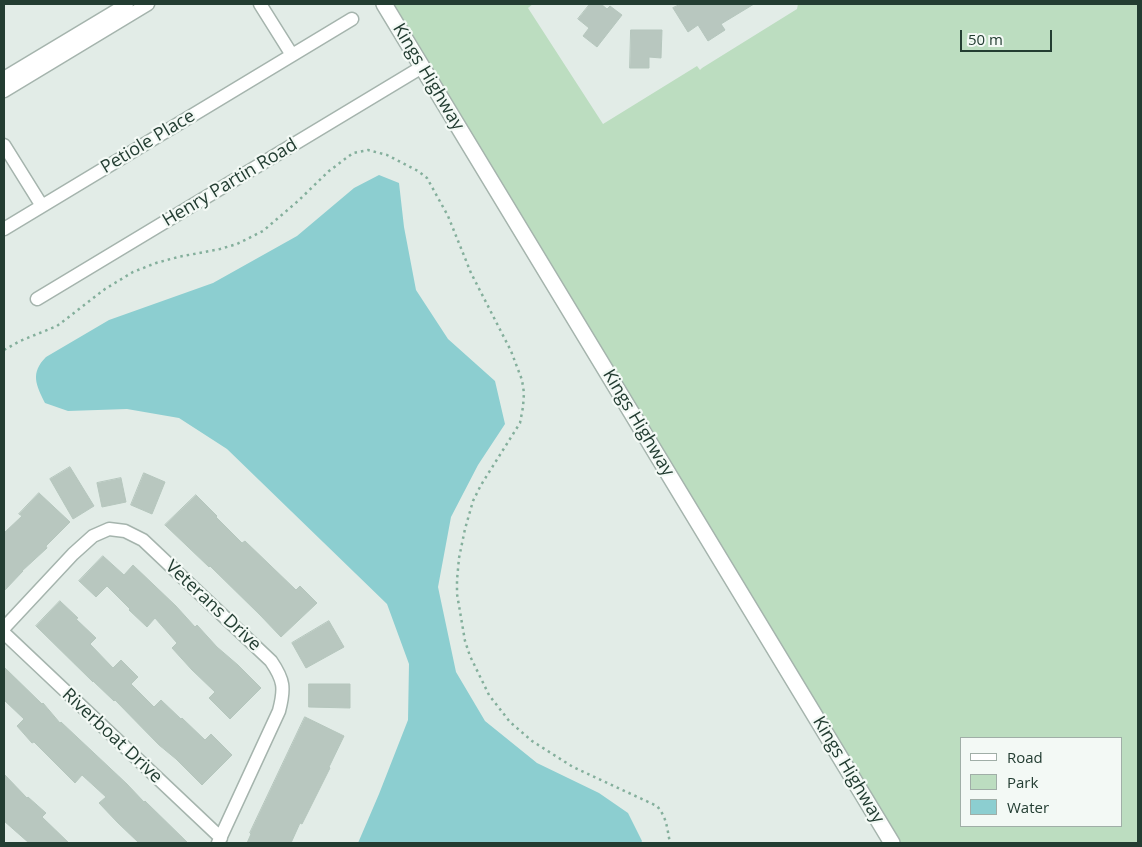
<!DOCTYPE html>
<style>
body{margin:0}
#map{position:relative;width:1142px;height:847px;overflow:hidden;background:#e2ece7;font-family:"Open Sans",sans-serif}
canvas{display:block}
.frame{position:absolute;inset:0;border:5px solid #233d32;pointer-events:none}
.legend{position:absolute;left:960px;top:737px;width:162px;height:90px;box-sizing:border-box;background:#f3f9f5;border:1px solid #a0aea7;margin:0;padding:6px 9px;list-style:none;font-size:15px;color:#233d32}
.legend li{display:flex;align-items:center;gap:10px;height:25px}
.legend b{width:25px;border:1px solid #a0aea7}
.scale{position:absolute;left:960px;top:30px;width:92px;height:22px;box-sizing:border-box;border:2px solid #233d32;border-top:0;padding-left:6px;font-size:15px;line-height:18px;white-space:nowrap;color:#233d32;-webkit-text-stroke:4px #f3f9f5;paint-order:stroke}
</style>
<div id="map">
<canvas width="1142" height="847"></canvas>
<div class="frame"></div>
<ul class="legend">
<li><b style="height:6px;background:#fff"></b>Road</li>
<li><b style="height:14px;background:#bcddc0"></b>Park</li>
<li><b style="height:14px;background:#8cced0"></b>Water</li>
</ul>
<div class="scale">50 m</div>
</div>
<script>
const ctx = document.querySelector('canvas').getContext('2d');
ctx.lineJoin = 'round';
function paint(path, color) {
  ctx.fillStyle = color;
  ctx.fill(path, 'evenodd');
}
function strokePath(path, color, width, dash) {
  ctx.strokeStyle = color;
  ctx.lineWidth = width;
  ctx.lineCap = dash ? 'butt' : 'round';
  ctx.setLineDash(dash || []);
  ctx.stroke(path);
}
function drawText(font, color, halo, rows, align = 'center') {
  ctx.font = font + ' "Open Sans",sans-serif';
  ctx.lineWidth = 4.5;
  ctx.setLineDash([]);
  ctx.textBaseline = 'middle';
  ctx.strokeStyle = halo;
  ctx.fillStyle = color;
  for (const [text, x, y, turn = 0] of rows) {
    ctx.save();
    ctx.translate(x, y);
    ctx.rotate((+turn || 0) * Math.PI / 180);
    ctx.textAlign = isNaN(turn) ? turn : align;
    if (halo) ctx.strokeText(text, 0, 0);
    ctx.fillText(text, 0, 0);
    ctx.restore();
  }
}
paint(new Path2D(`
 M 392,4 L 533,4 L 528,8 L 603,124 L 697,66 L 700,70 L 702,68 L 797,9 L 798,4 L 1138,4 L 1138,843 L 900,843 ZM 961,738 L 1121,738 L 1121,826 L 961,826 Z`), '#bcddc0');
paint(new Path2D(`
 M 379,175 L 399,183 L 404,227 L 416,290 L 448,339 L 495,381 L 505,424 L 478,465 L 451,517 L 438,587 L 456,672 L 485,721 L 537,763 L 599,793 L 628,813 L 642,841 L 641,843 L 358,843 L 379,794 L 408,720 L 409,664 L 387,604 L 227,449 L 179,418 L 127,409 L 68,411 L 45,403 C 36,385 30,373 46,357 L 109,320 L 213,283 L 297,236 L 354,188 Z`), '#8cced0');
const building = new Path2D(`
 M 590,4 L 601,4 L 607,9 L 610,6 L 622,15 L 597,47 L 583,36 L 589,28 L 578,19 Z
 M 681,4 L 754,4 L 721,24 L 725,30 L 708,41 L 698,25 L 688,32 L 673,8 Z
 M 631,30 L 662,30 L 661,58 L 649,57 L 649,68 L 630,68 Z
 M 70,467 L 94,506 L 73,519 L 50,479 Z
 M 144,473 L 165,482 L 152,514 L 131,505 Z
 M 121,478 L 126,502 L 102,507 L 97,483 Z
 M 39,493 L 70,522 L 46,546 L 47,548 L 22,571 L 23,571 L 4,591 L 4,533 L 22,516 L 19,514 Z
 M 196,495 L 217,516 L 216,517 L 242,543 L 245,541 L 296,590 L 300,586 L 317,603 L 281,637 L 260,615 L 210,566 L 209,567 L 165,525 Z
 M 103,556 L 124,575 L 133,565 L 176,606 L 195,627 L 197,625 L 217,647 L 238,665 L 261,688 L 230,719 L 209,698 L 215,692 L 192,670 L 172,648 L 177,643 L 155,618 L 147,627 L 129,610 L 130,609 L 107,586 L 96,597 L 79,581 Z
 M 60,601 L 78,618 L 76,619 L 96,638 L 90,644 L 113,668 L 121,660 L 138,677 L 131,684 L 154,707 L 161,700 L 181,719 L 182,718 L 205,740 L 211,734 L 232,755 L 202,785 L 176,759 L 159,745 L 115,700 L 114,701 L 93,681 L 93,682 L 36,626 Z
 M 329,621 L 344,647 L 306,668 L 292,643 Z
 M 4,667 L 42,704 L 43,703 L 60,723 L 61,722 L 78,738 L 127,784 L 144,802 L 145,801 L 188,843 L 139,843 L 118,823 L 99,803 L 106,797 L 82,775 L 75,783 L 34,742 L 32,743 L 17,726 L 24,719 L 4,700 Z
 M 309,684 L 350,684 L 350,708 L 309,707 Z
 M 305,717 L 344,736 L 329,767 L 330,768 L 302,824 L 300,823 L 291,843 L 247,843 L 251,834 L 250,833 Z
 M 4,774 L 27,798 L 28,797 L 46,813 L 42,817 L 69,843 L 29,843 L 4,821 Z`);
paint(building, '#b8c7bf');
strokePath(building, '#b5c6bd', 1);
const minor = new Path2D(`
 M 260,4 L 292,55
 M 4,78 L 127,4
 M 4,91 L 148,4
 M 4,145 L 42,206
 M 4,229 L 352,19
 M 37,299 L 422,67
 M 4,628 L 73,554 L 93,536 L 109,529 L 125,531 L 143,540 L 271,661 C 284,680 285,688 279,711 L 218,843
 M 4,633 L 221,838`);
const tertiary = new Path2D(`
 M 384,4 L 892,843`);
strokePath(minor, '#a5b4ad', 15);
strokePath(tertiary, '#a5b4ad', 18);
strokePath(new Path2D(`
 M 4,350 L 20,341 L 57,326 L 105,289 L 133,272 L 156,263 L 178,257 L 220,249 L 237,244 L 263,231 L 298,201 L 329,171 L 353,153 L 368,150 L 387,155 L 418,171 L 427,178 L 448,216 L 471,273 L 511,351 L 522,380 L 524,393 L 523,407 L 520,423 L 481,485 L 473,501 L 465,529 L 459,558 L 457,580 L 457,594 L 465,641 L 470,656 L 489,695 L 510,722 L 532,741 L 573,767 L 657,806 C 667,818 667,828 670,843`), '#84af9c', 2.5, [2.5, 4]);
strokePath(minor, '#fff', 12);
strokePath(tertiary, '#fff', 15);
drawText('18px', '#233d32', '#f3f9f5', [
 ["Kings Highway",428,77,59],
 ["Petiole Place",148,142,-31],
 ["Henry Partin Road",230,183,-31],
 ["Kings Highway",638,423,59],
 ["Veterans Drive",213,606,43],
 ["Riverboat Drive",112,736,43],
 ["Kings Highway",848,770,59]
]);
</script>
